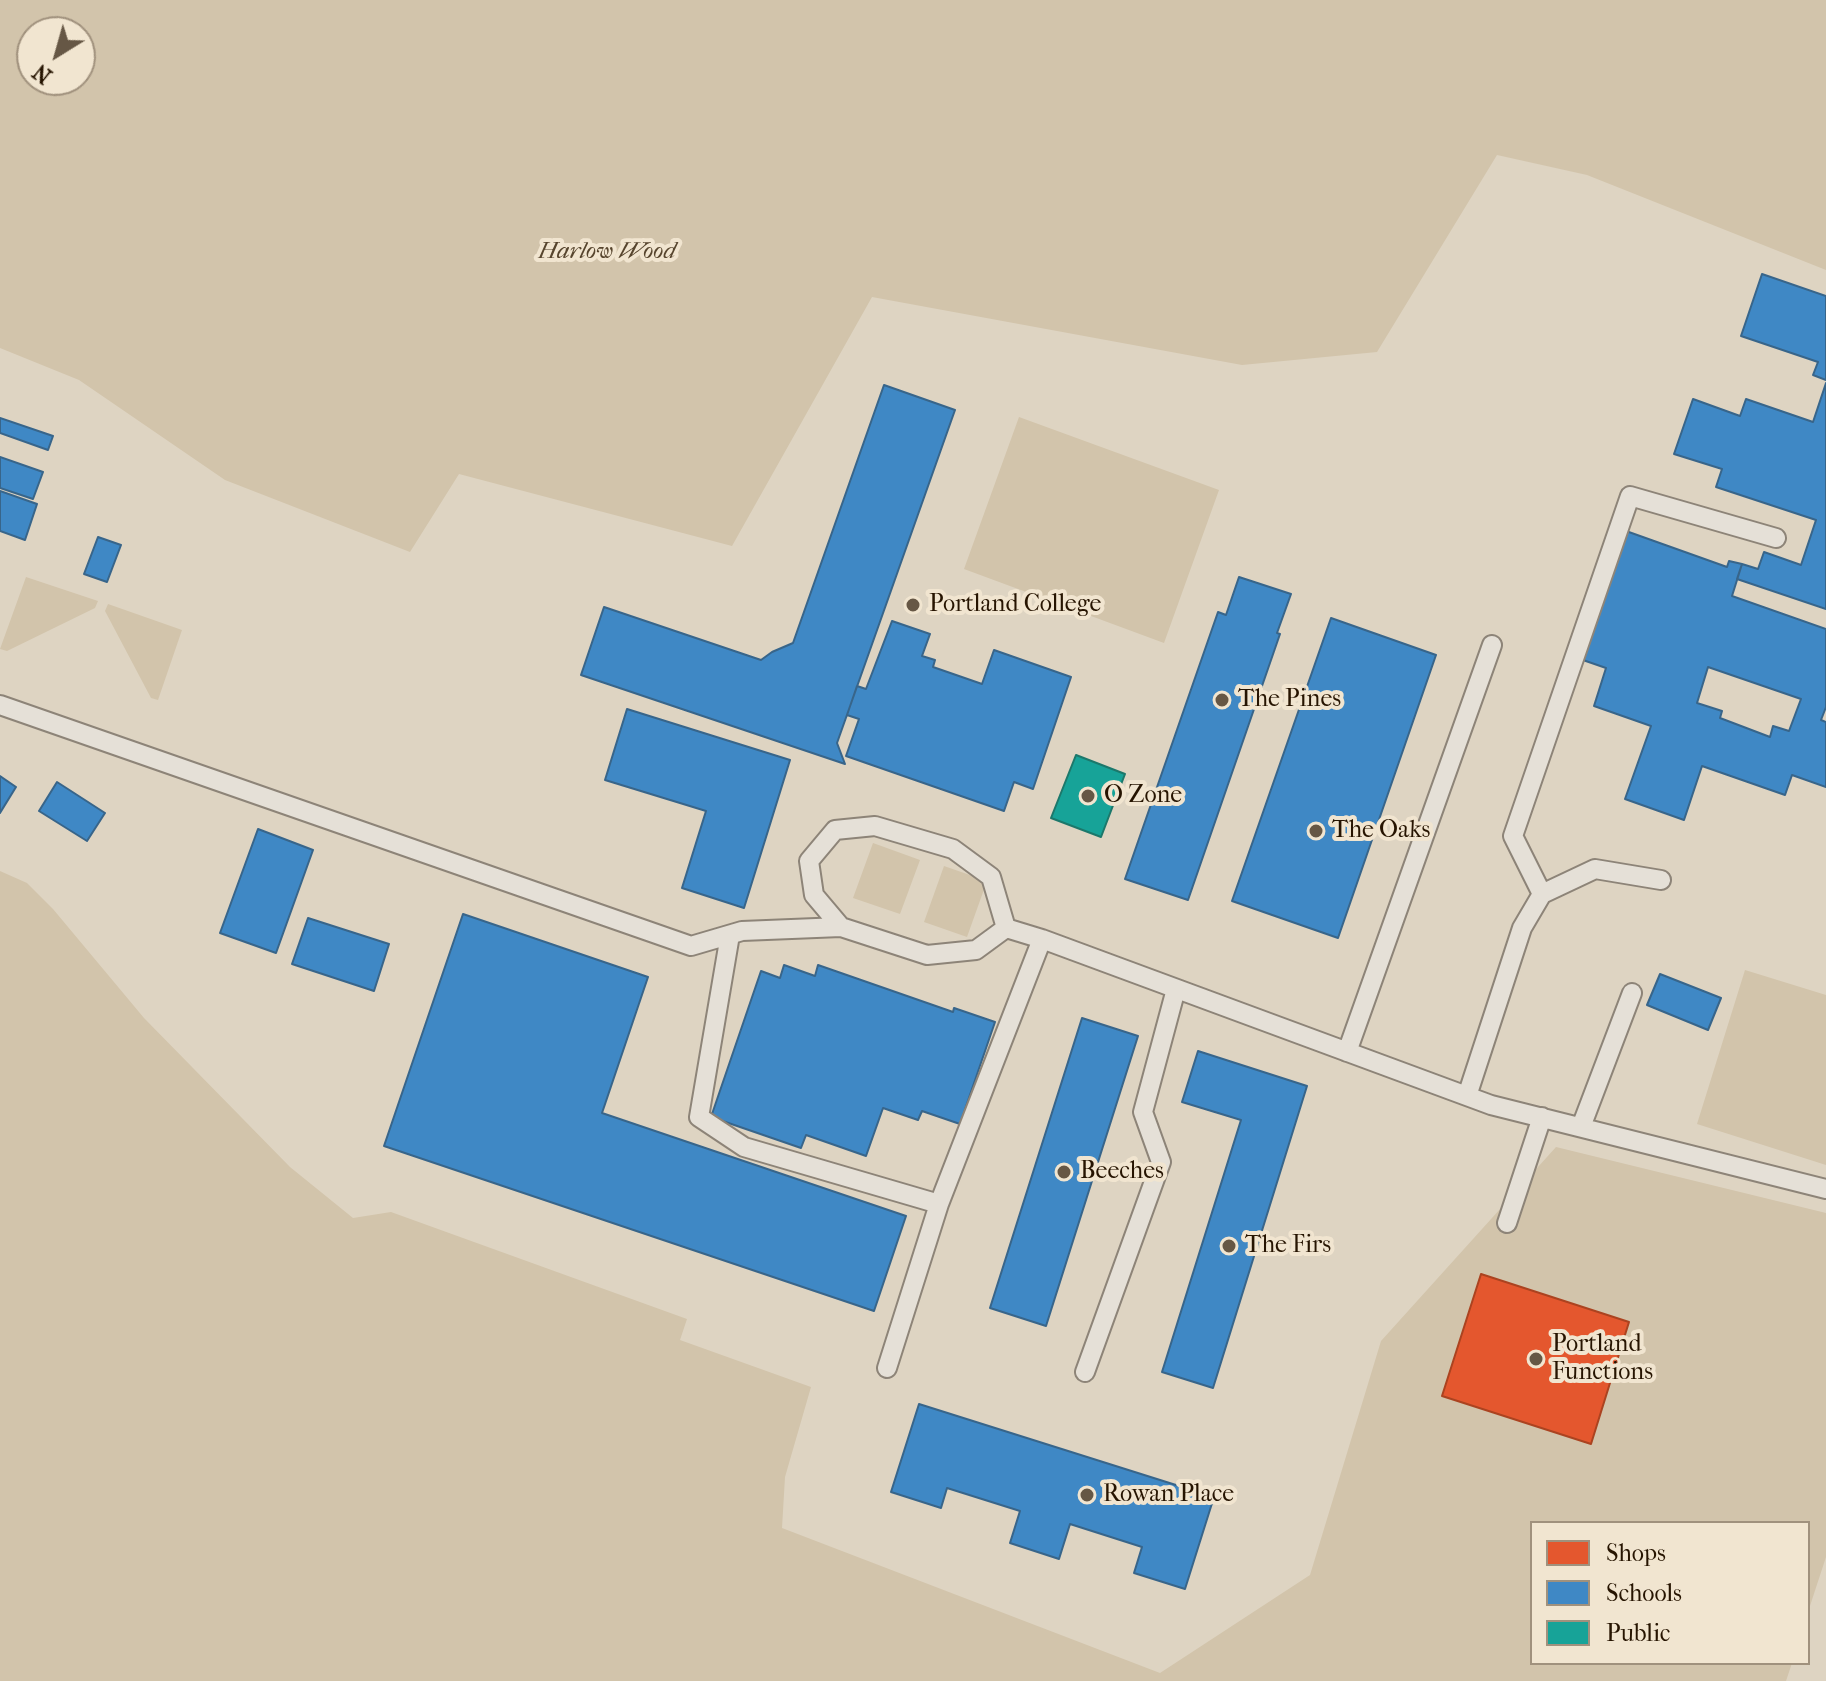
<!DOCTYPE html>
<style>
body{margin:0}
#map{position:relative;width:1826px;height:1681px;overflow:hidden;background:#ded4c2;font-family:"IM FELL French Canon",serif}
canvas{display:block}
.legend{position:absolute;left:1530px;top:1521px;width:280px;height:144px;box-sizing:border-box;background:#f1e5d0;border:2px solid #a0917d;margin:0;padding:10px 14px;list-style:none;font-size:24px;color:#261401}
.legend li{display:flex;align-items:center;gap:16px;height:40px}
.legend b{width:40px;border:2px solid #a0917d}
.north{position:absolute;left:16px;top:16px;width:80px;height:80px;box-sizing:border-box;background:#f1e5d0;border:2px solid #a0917d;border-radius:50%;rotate:217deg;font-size:22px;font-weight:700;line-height:32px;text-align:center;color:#261401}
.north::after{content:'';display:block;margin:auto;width:28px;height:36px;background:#665745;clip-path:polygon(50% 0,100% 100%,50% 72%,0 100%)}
</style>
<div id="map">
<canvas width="1826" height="1681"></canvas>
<ul class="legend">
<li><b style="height:22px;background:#e4572e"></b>Shops</li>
<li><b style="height:22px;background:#3f88c5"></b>Schools</li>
<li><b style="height:22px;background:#17a398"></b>Public</li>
</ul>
<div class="north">N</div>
</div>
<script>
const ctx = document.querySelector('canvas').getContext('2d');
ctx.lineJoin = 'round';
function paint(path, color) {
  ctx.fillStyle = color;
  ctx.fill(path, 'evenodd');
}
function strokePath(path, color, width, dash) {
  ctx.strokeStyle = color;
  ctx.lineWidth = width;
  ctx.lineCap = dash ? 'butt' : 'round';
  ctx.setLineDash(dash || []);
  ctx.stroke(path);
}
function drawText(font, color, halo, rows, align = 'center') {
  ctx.font = font + ' "IM FELL French Canon",serif';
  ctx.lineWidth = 8;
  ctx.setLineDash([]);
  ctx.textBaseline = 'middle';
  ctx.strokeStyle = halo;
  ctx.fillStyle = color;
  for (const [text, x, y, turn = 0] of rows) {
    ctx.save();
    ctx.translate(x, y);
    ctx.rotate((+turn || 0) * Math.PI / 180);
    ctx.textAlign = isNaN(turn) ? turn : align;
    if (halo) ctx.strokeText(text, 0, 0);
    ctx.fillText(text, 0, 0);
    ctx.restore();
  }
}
paint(new Path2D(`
 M 0,0 L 1826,0 L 1826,270 L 1587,175 L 1497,155 L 1377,352 L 1242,365 L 872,297 L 732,546 L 459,474 L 410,552 L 225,480 L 79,380 L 0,348 ZM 32,32 L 80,32 L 80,80 L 32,80 Z
 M 1019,417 L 1219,490 L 1164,643 L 964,569 Z
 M 26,577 L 98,601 L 95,608 L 7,651 L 0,649 Z
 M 108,604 L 182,630 L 158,700 L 151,698 L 105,611 Z
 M 873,843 L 920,860 L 900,914 L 853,898 Z
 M 944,866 L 987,881 L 967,937 L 924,922 Z
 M 0,871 L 27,883 L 53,909 L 144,1018 L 290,1167 L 353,1218 L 391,1212 L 687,1319 L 680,1340 L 811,1387 L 785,1477 L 782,1528 L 1160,1673 L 1310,1575 L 1381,1341 L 1556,1147 L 1826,1213 L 1826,1557 L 1808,1612 L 1808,1523 L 1532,1523 L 1532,1663 L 1792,1663 L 1786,1681 L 0,1681 Z
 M 1745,970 L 1826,995 L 1826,1165 L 1697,1124 Z`), '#d2c4ab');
const shops = new Path2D(`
 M 1481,1274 L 1629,1322 L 1591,1444 L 1442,1396 Z`);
paint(shops, '#e4572e');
strokePath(shops, '#ab4320', 2);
const schools = new Path2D(`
 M 1762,274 L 1826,296 L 1826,380 L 1813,375 L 1818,362 L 1741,336 Z
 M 1826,383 L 1826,609 L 1737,579 L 1742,564 L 1758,569 L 1764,552 L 1801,565 L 1816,520 L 1716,487 L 1722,469 L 1674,454 L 1693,399 L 1740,416 L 1746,399 L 1813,422 Z
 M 884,385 L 955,410 L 837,743 L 845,764 L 581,675 L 604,607 L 761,660 L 772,652 L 793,643 Z
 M 0,418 L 53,436 L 48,450 L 0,433 Z
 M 0,457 L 43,472 L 33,499 L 0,488 Z
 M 0,491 L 37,504 L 25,540 L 0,531 Z
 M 1626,531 L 1727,567 L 1729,561 L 1742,564 L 1732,596 L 1826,629 L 1826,707 L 1821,720 L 1826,722 L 1826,787 L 1792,775 L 1785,795 L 1702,766 L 1684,820 L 1625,799 L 1651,726 L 1594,706 L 1606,668 L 1580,659 ZM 1708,667 L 1801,699 L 1789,731 L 1773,726 L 1770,737 L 1720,718 L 1722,711 L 1697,703 Z
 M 98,537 L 121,545 L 107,582 L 84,574 Z
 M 1239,577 L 1291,594 L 1277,633 L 1280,634 L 1188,900 L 1125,879 L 1218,612 L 1226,615 Z
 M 1331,618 L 1436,655 L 1338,938 L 1232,901 Z
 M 892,621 L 930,634 L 922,656 L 935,660 L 933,667 L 982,684 L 994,650 L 1071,677 L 1033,789 L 1014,782 L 1004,811 L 846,756 L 859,719 L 847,715 L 857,686 L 866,689 Z
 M 627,709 L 790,760 L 744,908 L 682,888 L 706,811 L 605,780 Z
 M 0,776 L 16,787 L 0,813 Z
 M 57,782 L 105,813 L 87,841 L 39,811 Z
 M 258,829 L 313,850 L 276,953 L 220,933 Z
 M 463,914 L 648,977 L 602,1113 L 906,1216 L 874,1311 L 384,1146 Z
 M 308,918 L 389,944 L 374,991 L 292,964 Z
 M 784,965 L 815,976 L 818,965 L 953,1012 L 954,1008 L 995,1022 L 960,1124 L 922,1111 L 918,1120 L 883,1108 L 866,1156 L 806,1135 L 801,1148 L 711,1117 L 761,971 L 780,978 Z
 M 1660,974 L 1721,998 L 1708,1030 L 1647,1005 Z
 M 1082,1018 L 1138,1036 L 1046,1326 L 990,1308 Z
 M 1198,1051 L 1307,1086 L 1213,1388 L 1162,1372 L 1241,1120 L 1182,1102 Z
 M 919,1404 L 1214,1497 L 1185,1589 L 1134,1573 L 1142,1547 L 1070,1524 L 1059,1559 L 1010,1543 L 1020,1511 L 947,1488 L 941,1508 L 891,1492 Z`);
paint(schools, '#3f88c5');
strokePath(schools, '#38658a', 2);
const public = new Path2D(`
 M 1076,755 L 1125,774 L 1101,837 L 1051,818 Z`);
paint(public, '#17a398');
strokePath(public, '#1c786b', 2);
const lane = new Path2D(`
 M 0,705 L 691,946 L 742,931 L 841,927
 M 875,826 L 953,849 L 991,877 L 1006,928 L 976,950 L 927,955 L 841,927 L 814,895 L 809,861 L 835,830 Z
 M 1542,894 L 1513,836 L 1630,496 L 1776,538
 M 1006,928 L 1042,939 L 1491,1105 L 1826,1189
 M 730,935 L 699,1117 L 744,1147 L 939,1204 L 1042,939
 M 1347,1052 L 1492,645
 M 1467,1096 L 1522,928 L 1542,894 L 1595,869 L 1661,880
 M 1581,1127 L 1632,993
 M 1507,1223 L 1542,1117
 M 887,1368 L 939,1204
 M 1085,1372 L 1161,1162 L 1143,1112 L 1176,989`);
strokePath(lane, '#8d8478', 22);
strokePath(lane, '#e5e0d7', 18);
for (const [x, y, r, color] of [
 [913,605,8,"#665745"],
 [1222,700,8,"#665745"],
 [1088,796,8,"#665745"],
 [1316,831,8,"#665745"],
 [1064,1172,8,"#665745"],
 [1229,1246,8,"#665745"],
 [1536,1359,8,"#665745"],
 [1087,1495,8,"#665745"]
]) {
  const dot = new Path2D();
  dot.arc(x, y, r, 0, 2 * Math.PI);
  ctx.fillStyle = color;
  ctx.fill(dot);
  strokePath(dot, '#f1e5d0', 3);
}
drawText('italic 24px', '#57452e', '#f1e5d0', [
 ["Harlow Wood",607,252]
]);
drawText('24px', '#261401', '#f1e5d0', [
 ["Portland College",929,605],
 ["The Pines",1238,700],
 ["O Zone",1104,796],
 ["The Oaks",1332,831],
 ["Beeches",1080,1172],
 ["The Firs",1245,1246],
 ["Portland",1552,1345],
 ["Functions",1552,1373],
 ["Rowan Place",1103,1495]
], 'left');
</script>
